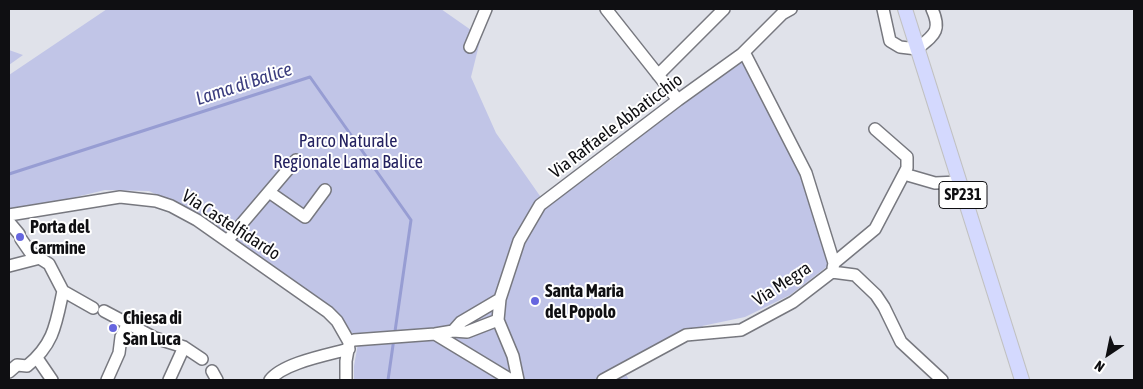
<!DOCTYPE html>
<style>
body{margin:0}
#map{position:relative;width:1143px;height:389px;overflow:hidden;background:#e0e2ea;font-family:"Asap Condensed",sans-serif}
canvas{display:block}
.frame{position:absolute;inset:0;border:10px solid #0f0f12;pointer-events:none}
.north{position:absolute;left:1083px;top:329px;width:50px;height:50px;-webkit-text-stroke:4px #fff;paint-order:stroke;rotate:214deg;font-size:14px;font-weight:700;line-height:20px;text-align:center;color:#0f0f12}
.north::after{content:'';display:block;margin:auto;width:18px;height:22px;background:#0f0f12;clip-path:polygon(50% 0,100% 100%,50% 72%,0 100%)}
</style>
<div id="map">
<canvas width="1143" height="389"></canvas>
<div class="frame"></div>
<div class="north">N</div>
</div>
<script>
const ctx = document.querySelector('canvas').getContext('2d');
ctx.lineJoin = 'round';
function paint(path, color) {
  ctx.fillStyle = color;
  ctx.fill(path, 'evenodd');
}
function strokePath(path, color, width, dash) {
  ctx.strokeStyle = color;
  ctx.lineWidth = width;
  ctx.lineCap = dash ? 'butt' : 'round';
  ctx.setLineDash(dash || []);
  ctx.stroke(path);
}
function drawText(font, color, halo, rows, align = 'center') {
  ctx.font = font + ' "Asap Condensed",sans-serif';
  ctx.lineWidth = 4;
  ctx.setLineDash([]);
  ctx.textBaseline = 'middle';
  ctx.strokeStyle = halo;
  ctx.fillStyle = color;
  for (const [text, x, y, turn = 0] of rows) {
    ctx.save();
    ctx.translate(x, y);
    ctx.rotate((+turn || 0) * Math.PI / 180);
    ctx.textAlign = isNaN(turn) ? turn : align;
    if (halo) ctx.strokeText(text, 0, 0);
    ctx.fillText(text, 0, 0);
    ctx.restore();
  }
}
paint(new Path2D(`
 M 107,9 L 441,9 L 481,37 L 471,77 L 496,133 L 547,206 L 617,156 L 616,153 L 743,59 L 802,174 L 829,265 L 790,295 L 745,317 L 702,326 L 703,327 L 624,371 L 629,380 L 354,380 L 354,366 L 359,338 L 187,209 L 149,191 L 105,190 L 9,213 L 9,75 Z
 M 9,50 L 23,55 L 9,65 Z`), '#c1c5e7');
strokePath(new Path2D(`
 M 9,174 L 310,77 L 411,220 L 388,380`), '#979dd3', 3);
const minor = new Path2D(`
 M 606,9 L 678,100
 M 883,9 L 890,41 L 900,47 L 917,49 C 934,35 942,31 932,9
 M 470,47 L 486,9
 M 744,52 L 806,173 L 834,263
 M 658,75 L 724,9
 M 904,174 L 935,183 L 959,182
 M 269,192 L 305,217 L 325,190
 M 9,215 L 120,197 L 156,201 L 171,206 L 197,220 L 328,312 L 337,321 L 349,342
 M 9,222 L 19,234
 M 21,239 L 30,252 L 49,264 L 63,291 L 93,308
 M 227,241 L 296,160
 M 9,266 L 40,258
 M 833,268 L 834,263 L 875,229 L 907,168 L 907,157 L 875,129
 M 500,299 L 519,241 L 540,205 L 678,100 L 742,54 L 782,14 L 791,9
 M 104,311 L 155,338 L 184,347 L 202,359
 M 453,331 L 461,322 L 500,299 L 498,320 L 513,356 L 518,380
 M 435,334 L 511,380
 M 349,342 L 354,340 L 435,334 L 453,331 L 467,332 L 498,320
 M 37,358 L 52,380
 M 212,371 L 217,380
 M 9,372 L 17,365 L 27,366 C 54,344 56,324 63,291
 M 107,380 L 119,353 L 121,337 L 128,323
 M 169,380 L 184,347
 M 270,380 C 283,363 327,355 349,349
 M 346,380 L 346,361 L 349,344
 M 603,380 L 686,335 L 741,330 L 793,302 L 832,272 L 855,275 L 876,295 L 884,307 L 901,342 L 942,380`);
const major = new Path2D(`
 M 905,9 L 1022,380`);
strokePath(minor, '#77787f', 14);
strokePath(major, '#c1c1c1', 16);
strokePath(minor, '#fff', 11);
strokePath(major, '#d4d9fe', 14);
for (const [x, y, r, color] of [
 [20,237,5,"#6666df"],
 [535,301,5,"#6666df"],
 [113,328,5,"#6666df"]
]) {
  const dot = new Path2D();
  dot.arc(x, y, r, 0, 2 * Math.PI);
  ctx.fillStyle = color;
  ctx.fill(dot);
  strokePath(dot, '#fff', 2);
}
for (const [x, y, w] of [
 [963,195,48]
]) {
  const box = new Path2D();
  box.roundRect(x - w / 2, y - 13.5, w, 27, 4);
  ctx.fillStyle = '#fff';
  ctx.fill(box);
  strokePath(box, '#0f0f12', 1);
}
drawText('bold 16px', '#0f0f12', null, [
 ["SP231",963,195]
]);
drawText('18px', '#0f0f12', '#fff', [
 ["Via Raffaele Abbaticchio",616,126,-37],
 ["Via Castelfidardo",231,225,33],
 ["Via Megra",782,284,-33]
]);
drawText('18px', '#242260', '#fff', [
 ["Parco Naturale",348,141],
 ["Regionale Lama Balice",348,162]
]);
drawText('bold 18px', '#0f0f12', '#fff', [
 ["Porta del",30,227],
 ["Carmine",30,248],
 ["Santa Maria",545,291],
 ["del Popolo",545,312],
 ["Chiesa di",123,318],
 ["San Luca",123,339]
], 'left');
drawText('italic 19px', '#3b3d7e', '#fff', [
 ["Lama di Balice",244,84,-18]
]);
</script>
